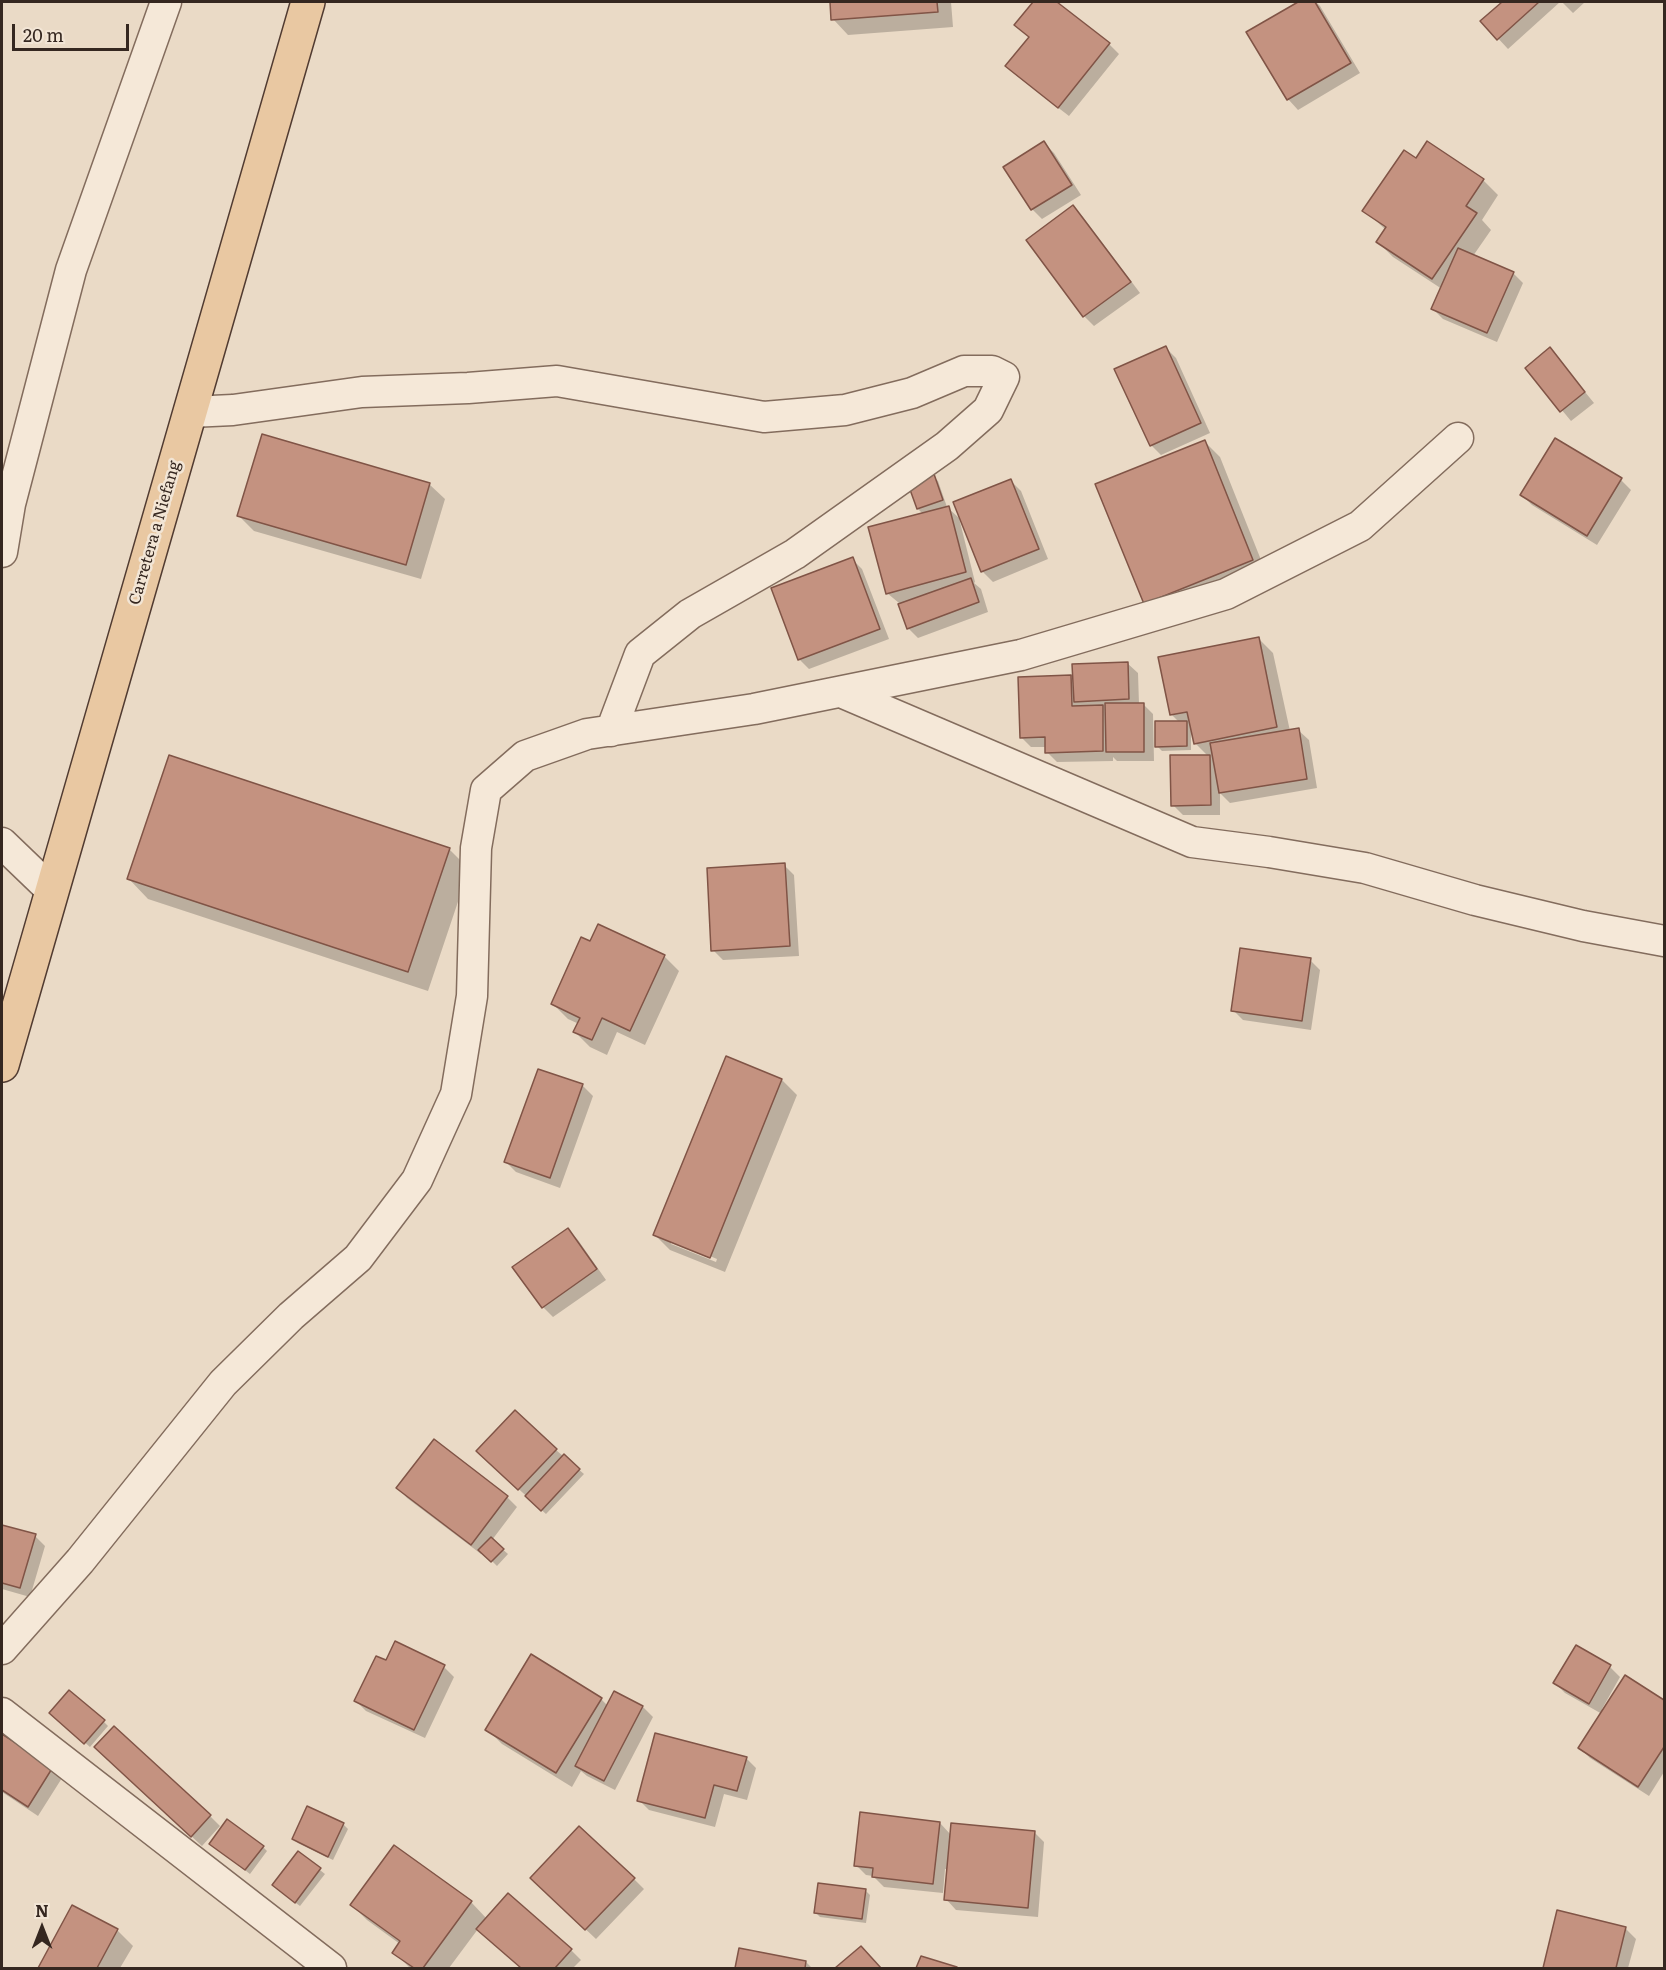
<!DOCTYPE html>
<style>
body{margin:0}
#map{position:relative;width:1666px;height:1970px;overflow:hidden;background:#eadac6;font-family:Literata,serif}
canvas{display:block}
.frame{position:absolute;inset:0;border:3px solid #352720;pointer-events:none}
.north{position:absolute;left:12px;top:1898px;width:60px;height:60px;-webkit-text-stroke:4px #f2e5d5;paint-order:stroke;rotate:0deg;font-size:16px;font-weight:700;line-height:24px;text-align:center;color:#352720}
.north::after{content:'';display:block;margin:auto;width:21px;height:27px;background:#352720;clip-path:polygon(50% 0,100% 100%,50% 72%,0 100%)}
.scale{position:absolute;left:12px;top:24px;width:117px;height:27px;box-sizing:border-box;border:3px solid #352720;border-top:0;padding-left:8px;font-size:18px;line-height:21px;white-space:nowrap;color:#352720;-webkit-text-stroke:4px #f2e5d5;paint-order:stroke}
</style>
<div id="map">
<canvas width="1666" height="1970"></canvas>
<div class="frame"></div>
<div class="north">N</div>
<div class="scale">20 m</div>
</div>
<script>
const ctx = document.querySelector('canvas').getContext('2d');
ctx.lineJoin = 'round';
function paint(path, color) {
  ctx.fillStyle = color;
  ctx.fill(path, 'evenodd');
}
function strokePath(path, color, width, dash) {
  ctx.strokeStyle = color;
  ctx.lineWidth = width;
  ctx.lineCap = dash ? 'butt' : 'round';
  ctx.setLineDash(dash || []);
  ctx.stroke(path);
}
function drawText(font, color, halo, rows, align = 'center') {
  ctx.font = font + ' Literata,serif';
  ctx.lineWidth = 5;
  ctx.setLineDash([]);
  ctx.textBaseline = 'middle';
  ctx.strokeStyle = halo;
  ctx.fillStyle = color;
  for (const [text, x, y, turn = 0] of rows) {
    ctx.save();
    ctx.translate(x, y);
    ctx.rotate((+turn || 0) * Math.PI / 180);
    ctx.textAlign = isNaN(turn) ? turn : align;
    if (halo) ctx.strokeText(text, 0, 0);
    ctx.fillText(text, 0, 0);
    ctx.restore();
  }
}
paint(new Path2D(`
 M 831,2 L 951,2 L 953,27 L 848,35 L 833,19 Z
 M 1035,2 L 1054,2 L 1109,44 L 1119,54 L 1069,116 L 1017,76 L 1007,66 L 1030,38 L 1016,25 Z
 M 1301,2 L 1316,2 L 1320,6 L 1360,73 L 1298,110 L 1288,99 L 1248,32 Z
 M 1504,2 L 1560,2 L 1508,49 L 1482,21 Z
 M 1562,2 L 1585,2 L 1573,13 Z
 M 1044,143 L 1054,153 L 1081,195 L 1042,219 L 1032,209 Z
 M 1417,160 L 1483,180 L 1498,195 L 1482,220 L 1491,230 L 1473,256 L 1513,273 L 1523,283 L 1497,342 L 1443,319 L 1433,309 L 1442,289 L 1393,257 L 1378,242 L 1386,230 L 1364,210 Z
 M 1073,207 L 1083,217 L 1140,293 L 1094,326 L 1084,316 Z
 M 1166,348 L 1176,358 L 1210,433 L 1161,455 L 1151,445 Z
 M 1550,349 L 1594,403 L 1571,421 L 1527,368 Z
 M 1205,442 L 1220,457 L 1267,575 L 1145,603 Z
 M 933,476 L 938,481 L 947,507 L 959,518 L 975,582 L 974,583 L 981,589 L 988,612 L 918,638 L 908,628 L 899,603 L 887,593 L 923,514 L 918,509 L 910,484 Z
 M 1621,480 L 1631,490 L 1597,545 L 1532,505 L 1522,495 Z
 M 1011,481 L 1021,491 L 1048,559 L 993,582 L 983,572 L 955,503 Z
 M 429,484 L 445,499 L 421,579 L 254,531 L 239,516 Z
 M 852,559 L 862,569 L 889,639 L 809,669 L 799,659 Z
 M 1258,638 L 1273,653 L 1290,731 L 1298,730 L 1309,740 L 1317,788 L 1230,803 L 1220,793 L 1220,815 L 1183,815 L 1173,805 L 1208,756 L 1195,743 L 1191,732 L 1191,750 L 1162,751 L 1157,746 L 1180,723 L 1171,714 Z
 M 1127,663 L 1138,673 L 1139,704 L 1143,704 L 1153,714 L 1154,761 L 1117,761 L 1113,757 L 1113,761 L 1057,762 L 1047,752 L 1047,747 L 1031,747 L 1021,737 L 1071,677 L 1074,681 Z
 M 449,849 L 469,869 L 428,991 L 148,899 L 129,879 Z
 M 784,865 L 794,875 L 799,956 L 723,960 L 713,950 Z
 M 591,943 L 664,956 L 679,971 L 645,1045 L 617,1032 L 607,1055 L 590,1047 L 575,1032 L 579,1024 L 568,1019 L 553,1004 Z
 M 1310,960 L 1320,970 L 1311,1030 L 1243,1020 L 1233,1010 Z
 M 539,1071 L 583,1086 L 593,1096 L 560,1188 L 516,1172 L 506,1162 Z
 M 782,1080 L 797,1095 L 725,1272 L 670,1250 L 655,1235 ZM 671,1240 L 717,1259 L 716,1262 L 671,1244 Z
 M 568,1230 L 578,1240 L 606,1280 L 553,1317 L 543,1307 Z
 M 434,1441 L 507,1497 L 517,1507 L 492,1540 L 508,1554 L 497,1566 L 483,1552 L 481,1554 L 407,1498 L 398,1488 Z
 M 556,1450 L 584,1474 L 546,1514 L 488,1461 Z
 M 2,1526 L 35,1536 L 45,1546 L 30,1597 L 2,1589 Z
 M 1576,1647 L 1610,1667 L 1620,1677 L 1602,1709 L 1604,1711 L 1626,1677 L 1664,1702 L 1664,1772 L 1649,1796 L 1590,1758 L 1580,1748 L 1602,1714 L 1565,1693 L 1555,1683 Z
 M 386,1662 L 444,1667 L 454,1677 L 425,1738 L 366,1711 L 356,1701 Z
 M 601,1699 L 608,1706 L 643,1707 L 653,1717 L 615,1790 L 587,1776 L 581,1771 L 572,1787 L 502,1744 L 487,1729 Z
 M 56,1717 L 104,1722 L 108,1726 L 90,1747 Z
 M 2,1736 L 52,1768 L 62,1778 L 38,1816 L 2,1792 Z
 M 106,1757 L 210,1816 L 220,1826 L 202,1846 Z
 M 746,1758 L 756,1768 L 747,1800 L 724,1794 L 715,1827 L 649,1810 L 639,1800 Z
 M 940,1823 L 951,1835 L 1034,1832 L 1044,1842 L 1038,1917 L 956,1910 L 946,1899 L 948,1869 L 945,1869 L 943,1893 L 884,1887 L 873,1876 L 866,1875 L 856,1865 Z
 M 343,1824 L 348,1829 L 333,1860 L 298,1843 L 294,1839 Z
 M 263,1847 L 267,1851 L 250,1874 L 216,1848 Z
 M 298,1853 L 325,1874 L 300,1906 L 278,1890 Z
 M 634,1879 L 644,1889 L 596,1939 L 542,1888 Z
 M 865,1890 L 870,1895 L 866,1923 L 820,1917 L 815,1912 Z
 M 471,1902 L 487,1919 L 571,1950 L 581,1960 L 573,1968 L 522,1968 L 478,1929 L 449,1968 L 410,1968 L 394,1952 L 400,1944 L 367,1920 L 352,1905 Z
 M 73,1907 L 117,1930 L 133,1946 L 120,1968 L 39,1968 Z
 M 1558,1912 L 1626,1929 L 1636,1939 L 1628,1968 L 1545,1968 Z
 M 861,1948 L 880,1968 L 838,1968 Z
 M 740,1950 L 806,1962 L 812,1968 L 737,1968 Z
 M 922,1958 L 956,1968 L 918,1968 Z`), '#0003');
const building = new Path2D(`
 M 830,2 L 937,2 L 938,12 L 831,20 Z
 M 1033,2 L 1057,2 L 1110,43 L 1058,108 L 1005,66 L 1029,37 L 1014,25 Z
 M 1298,2 L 1315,2 L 1351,63 L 1287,100 L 1246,32 Z
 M 1502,2 L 1539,2 L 1497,40 L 1480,21 Z
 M 1044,141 L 1072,185 L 1031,210 L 1003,167 Z
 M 1427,141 L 1484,179 L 1466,206 L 1477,213 L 1432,279 L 1376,242 L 1386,227 L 1362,211 L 1404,150 L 1416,158 Z
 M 1073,205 L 1131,282 L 1083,317 L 1026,240 Z
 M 1458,248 L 1514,272 L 1487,333 L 1431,309 Z
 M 1166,346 L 1201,423 L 1150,446 L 1114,369 Z
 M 1550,347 L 1585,392 L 1560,412 L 1525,368 Z
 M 262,434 L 430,483 L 406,565 L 237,516 Z
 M 1555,438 L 1622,478 L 1587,536 L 1520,495 Z
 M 1205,440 L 1253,560 L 1144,604 L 1095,484 Z
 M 934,474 L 943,500 L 917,509 L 908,484 Z
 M 1011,479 L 1039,549 L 981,572 L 953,502 Z
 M 949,506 L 966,572 L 886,594 L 868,527 Z
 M 853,557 L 880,629 L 798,660 L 771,588 Z
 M 971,578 L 979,602 L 907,629 L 898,604 Z
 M 1259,637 L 1277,727 L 1194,744 L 1187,712 L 1170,715 L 1158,657 Z
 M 1128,662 L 1129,699 L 1074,702 L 1072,664 Z
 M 1071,675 L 1072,706 L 1103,705 L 1103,751 L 1045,753 L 1045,737 L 1020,738 L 1018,677 Z
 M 1105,703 L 1144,703 L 1144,752 L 1106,752 Z
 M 1155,721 L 1187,721 L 1187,746 L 1155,747 Z
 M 1299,728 L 1307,779 L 1219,793 L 1210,743 Z
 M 169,755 L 450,848 L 408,972 L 127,879 Z
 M 1170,755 L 1210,755 L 1211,805 L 1171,806 Z
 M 785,863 L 790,946 L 711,951 L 707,868 Z
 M 598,924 L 665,955 L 630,1031 L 602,1018 L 592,1040 L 573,1032 L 580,1018 L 551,1004 L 581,937 L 590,941 Z
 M 1240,948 L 1311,958 L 1302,1021 L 1231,1011 Z
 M 726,1056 L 782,1079 L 710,1258 L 653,1235 Z
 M 538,1069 L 583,1084 L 550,1178 L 504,1162 Z
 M 568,1228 L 597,1269 L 542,1308 L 512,1267 Z
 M 515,1410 L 557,1449 L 518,1490 L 476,1451 Z
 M 434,1439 L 508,1496 L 471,1545 L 396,1488 Z
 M 564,1454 L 580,1469 L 541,1511 L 525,1496 Z
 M 2,1525 L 36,1534 L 20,1588 L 2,1583 Z
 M 491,1537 L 504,1549 L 491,1562 L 478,1550 Z
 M 395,1641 L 445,1665 L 414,1730 L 354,1701 L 376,1656 L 386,1660 Z
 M 1576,1645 L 1611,1665 L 1589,1704 L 1553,1683 Z
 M 531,1654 L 602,1698 L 556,1773 L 485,1730 Z
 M 1625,1675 L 1664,1700 L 1664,1747 L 1638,1787 L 1578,1748 Z
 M 69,1690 L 105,1720 L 84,1744 L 49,1713 Z
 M 614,1691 L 643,1706 L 604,1781 L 575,1766 Z
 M 114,1726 L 211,1815 L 191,1837 L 94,1747 Z
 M 655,1733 L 747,1757 L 737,1791 L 714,1785 L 705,1818 L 637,1801 Z
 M 2,1734 L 53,1767 L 28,1807 L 2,1790 Z
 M 307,1806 L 344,1823 L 328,1857 L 292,1839 Z
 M 860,1812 L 940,1822 L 933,1884 L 872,1877 L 873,1868 L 854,1866 Z
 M 227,1819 L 264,1846 L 245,1870 L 209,1844 Z
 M 951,1823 L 1035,1831 L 1028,1908 L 944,1900 Z
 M 579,1826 L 635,1878 L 585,1930 L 530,1878 Z
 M 394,1845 L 472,1901 L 423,1968 L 414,1968 L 392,1953 L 400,1941 L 350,1905 Z
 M 298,1851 L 321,1868 L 295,1903 L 272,1885 Z
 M 818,1883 L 866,1889 L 862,1919 L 814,1913 Z
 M 508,1893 L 572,1949 L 555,1968 L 521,1968 L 476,1929 Z
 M 72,1905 L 118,1929 L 97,1968 L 38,1968 Z
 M 1557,1910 L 1626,1927 L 1616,1968 L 1543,1968 Z
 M 861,1946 L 881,1968 L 835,1968 Z
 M 739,1948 L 806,1961 L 805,1968 L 735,1968 Z
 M 921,1956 L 957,1967 L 957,1968 L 916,1968 Z`);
paint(building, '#c49280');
strokePath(building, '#805446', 1.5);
const street = new Path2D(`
 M 190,412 L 233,410 L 362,392 L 468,388 L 557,381 L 764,417 L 845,410 L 912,393 L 964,371 L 992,371 L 1004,377 L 988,410 L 947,446 L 795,554 L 690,614 L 640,654 L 611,731
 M 2,552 L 10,504 L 71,270 L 166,2
 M 841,692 L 1192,842 L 1269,852 L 1365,868 L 1475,900 L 1583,926 L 1664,941
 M 2,843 L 52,891
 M 2,1649 L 80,1561 L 223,1383 L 291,1316 L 358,1258 L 417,1180 L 456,1094 L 472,996 L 476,848 L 486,790 L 525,756 L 587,734 L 754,709 L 1021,655 L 1226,594 L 1360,526 L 1458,438
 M 2,1713 L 331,1968`);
const primary = new Path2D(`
 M 2,1065 L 308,2`);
strokePath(street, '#836c5d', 33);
strokePath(primary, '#513b31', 36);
strokePath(street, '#f5e8d8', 30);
strokePath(primary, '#e9c8a2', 33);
drawText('16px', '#352720', '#f2e5d5', [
 ["Carretera a Niefang",155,533,-74]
]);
</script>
